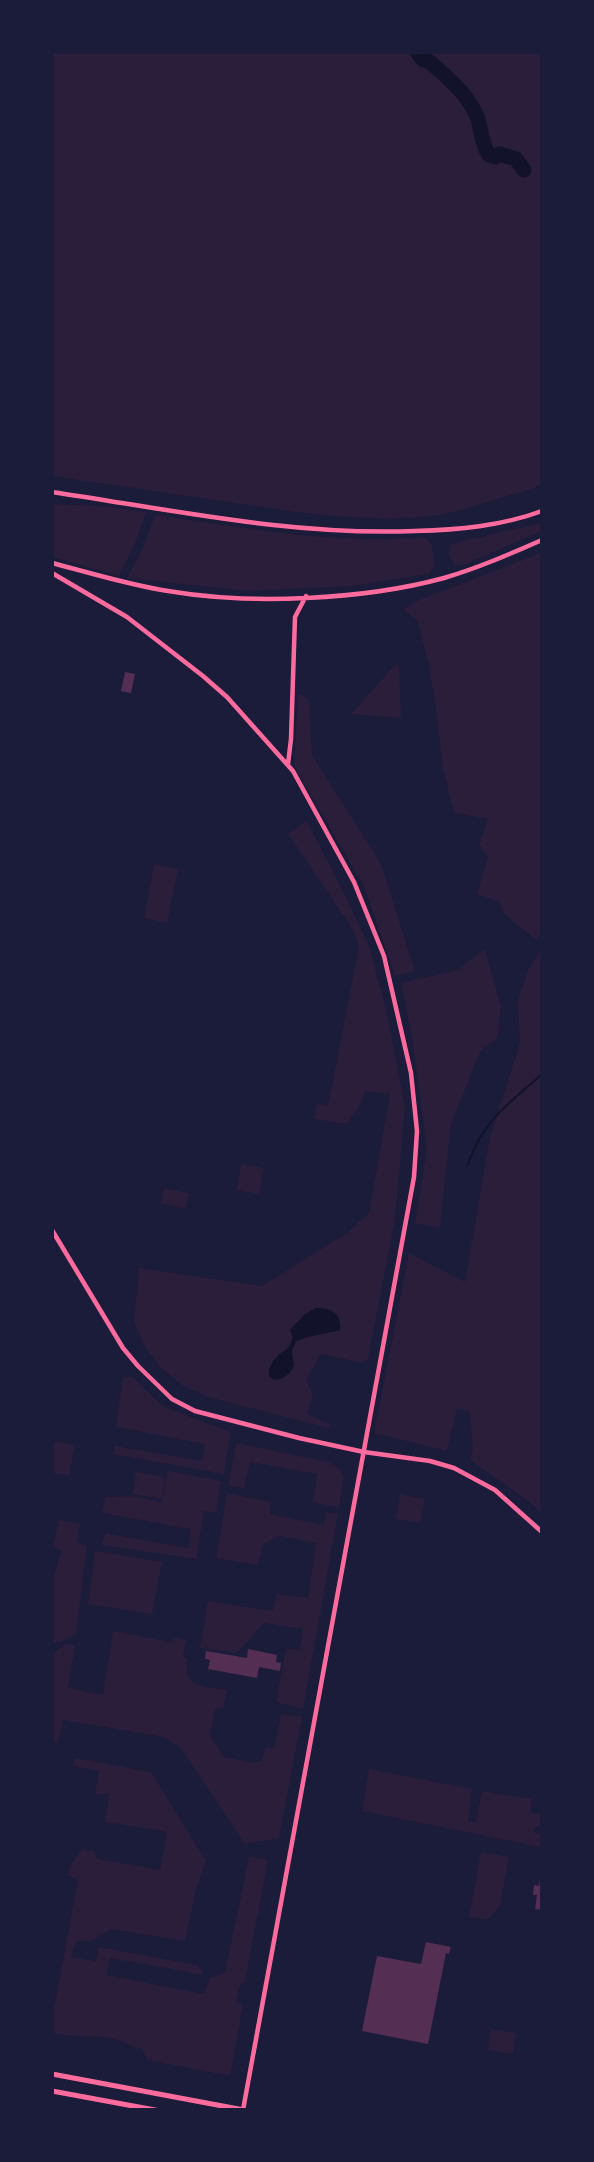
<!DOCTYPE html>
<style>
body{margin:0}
#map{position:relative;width:594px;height:2162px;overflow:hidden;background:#1b1b3a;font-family:Inter,sans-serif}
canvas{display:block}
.frame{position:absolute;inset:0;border:54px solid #1b1b3a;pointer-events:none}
</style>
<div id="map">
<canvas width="594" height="2162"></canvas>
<div class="frame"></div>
</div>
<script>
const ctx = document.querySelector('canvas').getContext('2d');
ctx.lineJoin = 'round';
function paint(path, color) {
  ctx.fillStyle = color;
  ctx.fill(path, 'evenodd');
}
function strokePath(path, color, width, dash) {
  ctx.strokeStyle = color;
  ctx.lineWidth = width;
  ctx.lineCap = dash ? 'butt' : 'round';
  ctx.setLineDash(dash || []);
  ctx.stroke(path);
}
paint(new Path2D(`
 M 53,52 L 541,53 L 541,484 L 532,489 C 501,497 470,509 439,515 C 392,522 342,517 296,512 L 53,476 Z
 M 52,504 L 103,506 L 146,512 L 134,546 L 119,576 L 53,557 Z
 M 155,515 C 245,528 334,545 425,537 L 432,546 L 435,567 L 428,574 L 351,586 L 247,591 L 127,578 L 144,546 Z
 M 541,523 L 541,531 L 464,565 L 455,565 L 449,556 L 450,546 C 460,538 474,540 486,536 C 504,530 523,528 541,523 Z
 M 541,553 L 542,930 L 536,940 L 503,913 L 500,902 L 477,894 L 488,857 L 479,845 L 488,819 L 454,813 L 443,769 L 435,701 L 428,661 L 417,621 L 403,609 L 419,600 Z
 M 396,664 L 399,667 L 401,715 L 398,718 L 351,714 Z
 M 298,695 L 302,695 L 309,700 L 312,755 L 381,864 L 415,971 L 395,976 L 364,886 L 294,766 Z
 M 307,821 L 342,889 L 369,946 L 386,1009 L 405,1106 L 395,1220 L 368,1359 L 362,1363 L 321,1354 L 306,1380 L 313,1394 L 307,1414 L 332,1425 L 328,1428 L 208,1397 L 182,1385 L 161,1368 L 144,1345 L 134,1322 L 139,1268 L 262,1286 L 347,1233 L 369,1213 L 390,1094 L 365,1091 L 362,1101 L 347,1124 L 314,1119 L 317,1104 L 328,1106 L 359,946 L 352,928 L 288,834 ZM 316,1308 L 328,1309 L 336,1313 L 340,1330 C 325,1334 311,1335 296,1341 L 292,1351 L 273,1361 C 283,1350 287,1351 293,1337 L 290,1330 L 305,1314 Z
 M 154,864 L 178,869 L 167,923 L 144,918 Z
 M 485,949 L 501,1007 L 498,1037 L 481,1050 L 451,1124 L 440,1228 L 415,1223 L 427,1149 L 412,1036 L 401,983 L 457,970 Z
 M 541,950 L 542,1514 L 541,1514 L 530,1502 L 470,1460 L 473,1449 L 470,1412 L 457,1408 L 447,1451 L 374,1433 L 409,1253 L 465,1282 L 490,1137 L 520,1043 L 518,1001 L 528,970 Z
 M 241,1164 L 264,1168 L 259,1194 L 237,1190 Z
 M 164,1188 L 189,1193 L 186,1208 L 161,1203 Z
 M 123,1377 L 132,1377 L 164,1407 L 231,1432 L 224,1474 L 113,1454 L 115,1446 L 202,1461 L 205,1444 L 116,1427 Z
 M 53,1441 L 75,1445 L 69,1476 L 53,1473 Z
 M 236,1443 L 329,1462 L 340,1469 L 344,1476 L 339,1508 L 313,1502 L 317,1474 L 250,1462 L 244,1488 L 228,1486 Z
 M 168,1471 L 221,1481 L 216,1513 L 204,1511 L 196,1559 L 102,1545 L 105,1533 L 188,1548 L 191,1529 L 102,1513 L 105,1497 L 131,1496 L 162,1502 Z
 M 136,1472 L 165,1477 L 162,1499 L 133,1494 Z
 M 227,1493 L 271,1502 L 270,1514 L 324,1525 L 326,1512 L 338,1514 L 303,1709 L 276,1702 L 286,1648 L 299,1650 L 303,1629 L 264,1623 L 237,1653 L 200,1648 L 208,1601 L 273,1611 L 277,1594 L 308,1598 L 316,1543 L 280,1536 L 263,1544 L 258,1565 L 216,1558 Z
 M 400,1494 L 425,1499 L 420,1523 L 396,1519 Z
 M 59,1520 L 80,1524 L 77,1542 L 87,1546 L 76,1634 L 61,1642 L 52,1642 L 53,1578 L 62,1550 L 53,1547 Z
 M 95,1551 L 162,1562 L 152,1614 L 88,1604 Z
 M 113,1631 L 171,1642 L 173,1637 L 186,1640 L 183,1656 L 188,1660 C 182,1689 205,1686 227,1690 L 223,1708 L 215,1709 L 210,1736 L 224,1757 L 254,1763 L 262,1760 L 265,1748 L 274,1748 L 281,1714 L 302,1717 L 279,1838 L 245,1844 L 181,1748 L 164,1737 L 63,1720 L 58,1743 L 53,1742 L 53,1654 L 65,1644 L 75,1645 L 68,1688 L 103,1695 Z
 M 75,1758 L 151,1772 L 206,1861 L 197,1886 L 185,1941 L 112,1929 L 91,1941 L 76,1941 L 71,1957 L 96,1961 L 99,1947 L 198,1965 L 204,1975 L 110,1958 L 107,1975 L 204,1994 L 210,1978 L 225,1972 L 249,1857 L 268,1860 L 245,1982 L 240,1984 L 236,2002 L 243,2005 L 230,2076 L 148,2060 L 141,2048 C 131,2047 124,2042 114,2039 C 94,2034 73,2038 53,2033 L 53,2014 L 78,1879 L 68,1876 L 70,1866 L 82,1850 L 94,1851 L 98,1859 L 160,1870 L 167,1832 L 105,1822 L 109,1794 L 95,1794 L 99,1771 L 73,1766 Z
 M 369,1769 L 472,1789 L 468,1821 L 476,1823 L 482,1791 L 532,1799 L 530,1810 L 532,1814 L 537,1814 L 541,1811 L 541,1826 L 537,1827 L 533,1832 L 541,1835 L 541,1847 L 362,1811 Z
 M 481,1852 L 509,1857 L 500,1906 L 487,1920 L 469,1917 Z
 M 491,2029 L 516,2033 L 513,2054 L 488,2050 Z`), '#2a1e3b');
paint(new Path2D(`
 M 316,1308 C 332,1309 342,1313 340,1330 C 325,1334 311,1335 296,1341 L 292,1351 L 294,1366 L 289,1374 L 281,1379 L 274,1380 L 269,1376 L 269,1369 L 273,1361 L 279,1354 L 289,1348 L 293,1337 L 290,1330 L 305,1314 Z`), '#12122b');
strokePath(new Path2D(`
 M 468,1165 C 481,1122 510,1103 542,1074`), '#12122b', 2);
strokePath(new Path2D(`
 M 417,52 L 422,59 L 430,62 C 449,79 469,95 478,119 C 482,133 481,142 489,155 L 495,157 L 500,154 L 516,159 L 524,170`), '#12122b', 15);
paint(new Path2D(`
 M 125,672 L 135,674 L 131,693 L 121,691 Z
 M 248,1649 L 277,1655 L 276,1662 L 281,1663 L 280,1671 L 259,1667 L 257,1678 L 208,1669 L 210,1660 L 205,1659 L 206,1651 L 247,1658 Z
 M 540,1878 L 542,1879 L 542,1910 L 535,1909 L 537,1895 L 533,1895 L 534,1885 L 539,1886 Z
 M 426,1942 L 451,1947 L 449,1954 L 446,1953 L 428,2044 L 362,2031 L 377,1956 L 421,1964 Z`), '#542f53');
strokePath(new Path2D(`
 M 52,1230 L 123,1348 L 138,1366 L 172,1399 L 195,1411 L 299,1438 L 364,1452 L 430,1461 L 454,1468 L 495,1490 L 542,1532`), '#ff6b9d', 4.5);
strokePath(new Path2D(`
 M 52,492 C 173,510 293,536 415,531 C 458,530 501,526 542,511
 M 52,563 C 91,573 129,585 168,591 C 250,605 363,600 444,578 C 478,568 510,554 542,540
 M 52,573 L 127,617 L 203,676 L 227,697 L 293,771 L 354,882 L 384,956 L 411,1073 L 417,1131 L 414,1177 L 243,2110
 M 288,764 L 291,739 L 295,617 L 306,596`), '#ff6b9d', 4.5);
strokePath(new Path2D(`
 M 52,2074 L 244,2110
 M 52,2091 L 155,2110`), '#ff6b9d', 5);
</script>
